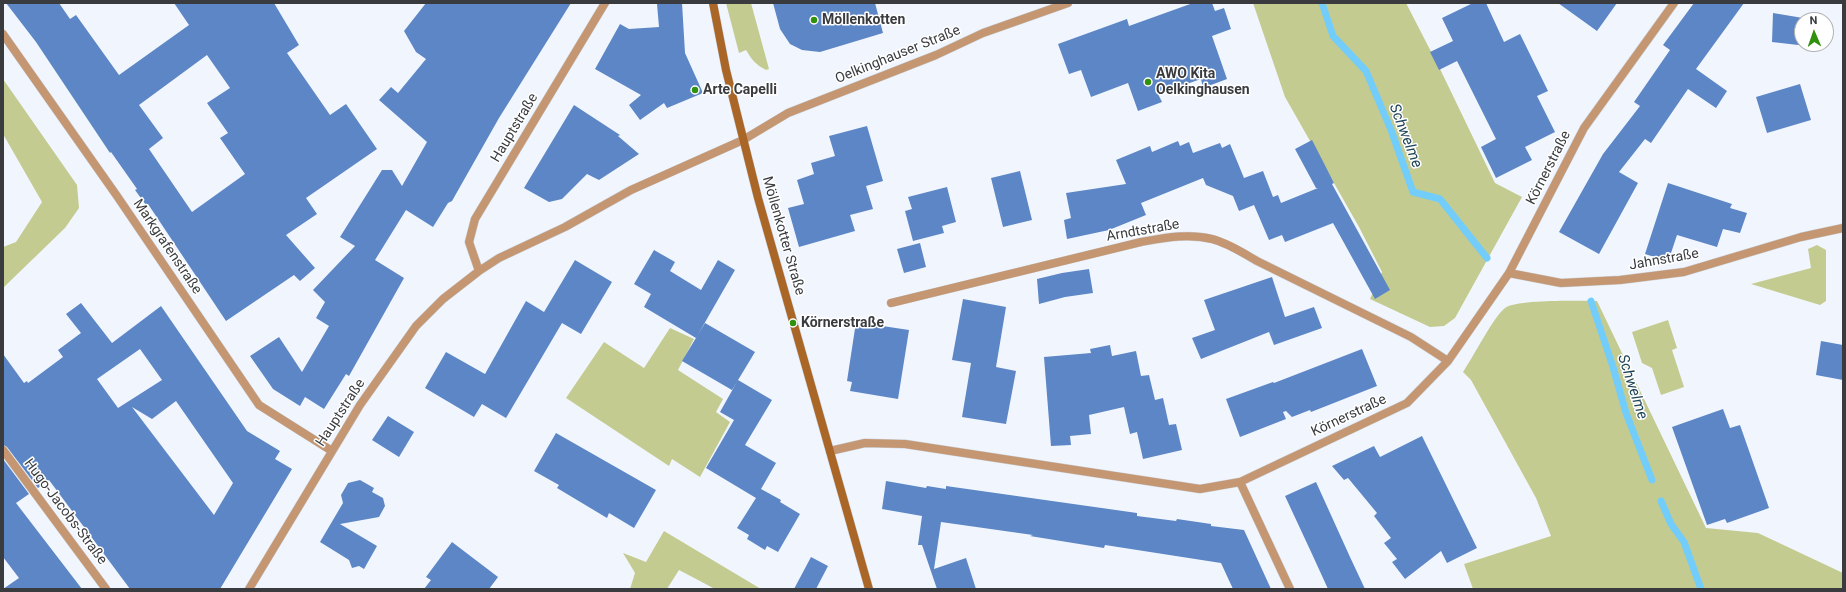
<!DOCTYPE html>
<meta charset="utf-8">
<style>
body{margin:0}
#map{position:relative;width:1846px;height:592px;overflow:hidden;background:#f1f6fe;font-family:Roboto,sans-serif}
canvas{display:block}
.frame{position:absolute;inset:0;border:4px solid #393b3f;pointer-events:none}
.north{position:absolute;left:1794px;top:12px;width:40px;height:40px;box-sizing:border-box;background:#fff;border:1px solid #b0b1b2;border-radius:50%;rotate:358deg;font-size:11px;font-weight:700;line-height:16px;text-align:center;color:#393b3f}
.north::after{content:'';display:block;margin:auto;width:14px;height:18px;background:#31910c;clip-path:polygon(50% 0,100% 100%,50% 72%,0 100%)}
</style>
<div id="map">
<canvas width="1846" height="592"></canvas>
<div class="frame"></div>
<div class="north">N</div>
</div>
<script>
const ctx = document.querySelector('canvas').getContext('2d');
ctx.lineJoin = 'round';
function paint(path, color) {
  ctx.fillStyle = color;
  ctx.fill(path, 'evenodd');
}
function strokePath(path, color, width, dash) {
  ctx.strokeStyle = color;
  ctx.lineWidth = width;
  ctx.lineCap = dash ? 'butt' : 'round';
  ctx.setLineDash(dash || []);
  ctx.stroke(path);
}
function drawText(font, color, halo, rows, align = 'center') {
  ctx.font = font + ' Roboto,sans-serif';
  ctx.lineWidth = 3;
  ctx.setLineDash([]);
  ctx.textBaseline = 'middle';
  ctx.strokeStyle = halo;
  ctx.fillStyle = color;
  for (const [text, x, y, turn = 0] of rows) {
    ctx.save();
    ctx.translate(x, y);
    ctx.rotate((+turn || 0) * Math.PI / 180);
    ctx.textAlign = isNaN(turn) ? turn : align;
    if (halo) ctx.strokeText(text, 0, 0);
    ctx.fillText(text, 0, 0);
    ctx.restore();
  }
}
paint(new Path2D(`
 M 726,3 L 751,3 L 769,69 L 766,70 C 756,65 752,60 746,50 L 739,53 Z
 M 1253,3 L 1406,3 L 1441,71 L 1495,183 L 1522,197 L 1455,318 L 1444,326 L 1430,327 L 1370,299 L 1382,272 L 1359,227 L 1285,97 Z
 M 3,79 L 77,185 L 79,208 L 65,228 L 3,288 L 3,247 L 16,242 L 42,202 L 3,134 Z
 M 1817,245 L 1826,250 L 1826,301 L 1820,305 L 1751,284 L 1811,268 L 1808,249 Z
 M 1597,301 L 1706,528 L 1758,533 L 1843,573 L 1843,589 L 1473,589 L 1464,564 L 1551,536 L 1536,498 L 1471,380 L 1463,372 C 1472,359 1494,316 1505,308 C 1518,299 1578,301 1597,301 Z
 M 1668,320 L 1677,348 L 1672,350 L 1684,387 L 1661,395 L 1652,368 L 1642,363 L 1632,332 Z
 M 670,328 L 694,339 L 678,370 L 723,399 L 716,412 L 730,422 L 700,477 L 672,459 L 669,466 L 566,398 L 604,342 L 644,368 Z
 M 664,531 L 761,589 L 715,589 L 679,570 L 667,589 L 630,589 L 635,573 L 623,553 L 646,562 Z`), '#c4cb90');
strokePath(new Path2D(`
 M 1322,3 L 1333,36 L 1366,71 L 1391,130 L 1413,192 L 1440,199 L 1487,258
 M 1591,301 L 1613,367 L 1626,413 L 1652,480
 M 1661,501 L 1671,524 L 1684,542 L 1701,589`), '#72cdfa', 7);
paint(new Path2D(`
 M 6,3 L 59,3 L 70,19 L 76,15 L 119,75 L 189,25 L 174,3 L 274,3 L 299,45 L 287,53 L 330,115 L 346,104 L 377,149 L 306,198 L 317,214 L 286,235 L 315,268 L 300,281 L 294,275 L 226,321 L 148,204 L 146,205 L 135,190 L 137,189 L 111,152 L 110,153 L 36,42 ZM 207,55 L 230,88 L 207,103 L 228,133 L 220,138 L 245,174 L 192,212 L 149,149 L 163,138 L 139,105 Z
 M 426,3 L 571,3 L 499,118 L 452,201 L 448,203 L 433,227 L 406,210 L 375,260 L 404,278 L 349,376 L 346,374 L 324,409 L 305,397 L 300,406 L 273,389 L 250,356 L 279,337 L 302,372 L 329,326 L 316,318 L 325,302 L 313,290 L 355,246 L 340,237 L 382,170 L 392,170 L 402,186 L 427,142 L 379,100 L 391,87 L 398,93 L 426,59 L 416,52 L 404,31 Z
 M 682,3 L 685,53 L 703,93 L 667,108 L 664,103 L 640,120 L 629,105 L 641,95 L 595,69 L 620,24 L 629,29 L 659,27 L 657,4 Z
 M 773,3 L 875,3 L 883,33 L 820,52 L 802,50 L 790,44 L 780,29 Z
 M 1193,3 L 1212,3 L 1215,11 L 1224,8 L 1231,29 L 1212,36 L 1227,79 L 1203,88 L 1201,79 L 1158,94 L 1162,102 L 1138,111 L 1128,83 L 1091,97 L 1081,70 L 1069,74 L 1058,44 L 1127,19 L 1129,26 Z
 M 1473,3 L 1486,3 L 1504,42 L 1520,34 L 1548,91 L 1537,96 L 1555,132 L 1525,147 L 1532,160 L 1496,178 L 1481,147 L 1496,139 L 1457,61 L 1439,70 L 1430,52 L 1453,41 L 1442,18 Z
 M 1558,3 L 1617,3 L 1597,31 Z
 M 1694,3 L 1744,3 L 1696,69 L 1727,91 L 1716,108 L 1688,89 L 1651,143 L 1645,139 L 1619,172 L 1638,183 L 1599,254 L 1559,232 L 1603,154 L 1640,106 L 1634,102 L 1670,50 L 1663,45 Z
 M 1773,13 L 1809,19 L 1809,20 L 1802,20 L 1802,44 L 1807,44 L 1807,46 L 1772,42 Z
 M 1800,84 L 1811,120 L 1767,133 L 1756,97 Z
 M 574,105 L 620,135 L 618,136 L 639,154 L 599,180 L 587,174 L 562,199 L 549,202 L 524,188 Z
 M 867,126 L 883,181 L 866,186 L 873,209 L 850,215 L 855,231 L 799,247 L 788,208 L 804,204 L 797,180 L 814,174 L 811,163 L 835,156 L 829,136 Z
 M 1312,140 L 1334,183 L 1332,184 L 1390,290 L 1375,299 L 1333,223 L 1285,242 L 1282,235 L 1269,240 L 1254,205 L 1239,211 L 1233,196 L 1206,185 L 1203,178 L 1141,203 L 1146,215 L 1109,230 L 1067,239 L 1064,220 L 1071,218 L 1066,193 L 1126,184 L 1116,160 L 1150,146 L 1152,152 L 1178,141 L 1180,146 L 1189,142 L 1193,153 L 1220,143 L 1222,148 L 1230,144 L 1244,178 L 1263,171 L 1273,197 L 1278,195 L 1281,203 L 1318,188 L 1316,188 L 1295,149 Z
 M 1020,171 L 1032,220 L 1003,227 L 991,178 Z
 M 1668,183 L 1732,204 L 1730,208 L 1747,213 L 1740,233 L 1723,229 L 1717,247 L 1677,235 L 1671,253 L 1667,252 L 1664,260 L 1645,254 Z
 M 947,187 L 956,222 L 942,226 L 944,233 L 913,241 L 905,211 L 912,209 L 908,197 Z
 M 920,243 L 926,267 L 904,273 L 897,249 Z
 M 654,250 L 675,262 L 670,271 L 701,290 L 718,260 L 735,270 L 696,338 L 644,307 L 651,294 L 634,284 Z
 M 575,260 L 612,282 L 581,334 L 562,323 L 506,418 L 482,404 L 474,417 L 425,388 L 446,352 L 485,374 L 526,301 L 544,312 Z
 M 1089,269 L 1093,293 L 1065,297 L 1039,304 L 1037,279 L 1062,273 Z
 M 1272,277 L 1285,317 L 1314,307 L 1322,328 L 1274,345 L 1269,332 L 1201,359 L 1192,338 L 1215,330 L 1204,300 Z
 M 963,299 L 1006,307 L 996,367 L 1016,371 L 1006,424 L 962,417 L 971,363 L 952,360 Z
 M 81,303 L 112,343 L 161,306 L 247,431 L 280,451 L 275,459 L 292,469 L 220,589 L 130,589 L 49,480 L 38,488 L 7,447 L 3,445 L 3,354 L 24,383 L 27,381 L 28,383 L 63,357 L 58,350 L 81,333 L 66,314 ZM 140,349 L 162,380 L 118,408 L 97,379 ZM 176,401 L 233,483 L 214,515 L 132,407 L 152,419 Z
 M 856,322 L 909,330 L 898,399 L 850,391 L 852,382 L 847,381 Z
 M 705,323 L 755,352 L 732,390 L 682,361 Z
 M 1821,341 L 1843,345 L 1843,380 L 1816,375 Z
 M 1110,345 L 1112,356 L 1136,351 L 1141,376 L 1149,375 L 1155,400 L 1163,398 L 1169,425 L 1176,424 L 1182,450 L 1143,459 L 1137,432 L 1130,434 L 1124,407 L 1089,415 L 1091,434 L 1070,436 L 1071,445 L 1051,446 L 1044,357 L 1091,353 L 1090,349 Z
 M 1362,349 L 1377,386 L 1311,412 L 1310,410 L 1292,417 L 1286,411 L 1283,412 L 1286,419 L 1240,437 L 1226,399 L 1273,382 L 1274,383 Z
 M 738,380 L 772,400 L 745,445 L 776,463 L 761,489 L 781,500 L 780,502 L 800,514 L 778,552 L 767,546 L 765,550 L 747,539 L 749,535 L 737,528 L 756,498 L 706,468 L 734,420 L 720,412 Z
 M 1723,409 L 1730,428 L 1740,425 L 1769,508 L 1727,523 L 1725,519 L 1707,525 L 1672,427 Z
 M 388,416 L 414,432 L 399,457 L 372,440 Z
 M 556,433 L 656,490 L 634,528 L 609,513 L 607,518 L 557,488 L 559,485 L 534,471 Z
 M 1422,436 L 1477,548 L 1447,563 L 1441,551 L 1405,579 L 1392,562 L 1397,559 L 1384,543 L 1391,538 L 1374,516 L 1377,513 L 1348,478 L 1344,480 L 1332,466 L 1374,446 L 1380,457 Z
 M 3,459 L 29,494 L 16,503 L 82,589 L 3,589 L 19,578 L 3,557 Z
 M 360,480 L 374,488 L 372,492 L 383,498 L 385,506 L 379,517 L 340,524 L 377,546 L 364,569 L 359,566 L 352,568 L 349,560 L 320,542 L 343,503 L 341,495 L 348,483 Z
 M 886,481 L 926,488 L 927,486 L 946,489 L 946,486 L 1137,513 L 1137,516 L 1176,521 L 1177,519 L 1211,524 L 1211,526 L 1244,530 L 1271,589 L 1233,589 L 1221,563 L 1105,545 L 1104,548 L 1030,536 L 1033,535 L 941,522 L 934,569 L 966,558 L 976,589 L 937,589 L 922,545 L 918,545 L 922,516 L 882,509 Z
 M 1316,482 L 1350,557 L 1365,589 L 1328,589 L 1312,554 L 1285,496 Z
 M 452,542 L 498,577 L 489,589 L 424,589 L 431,580 L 426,577 Z
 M 811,557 L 828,566 L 816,589 L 794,589 Z`), '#5c86c6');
const minor = new Path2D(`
 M 3,34 L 117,196 L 259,405 L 332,451
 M 479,271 L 469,242 L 475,219 L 605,3
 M 1509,273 L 1561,283 L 1620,280 L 1684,272 L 1801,237 L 1843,228
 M 891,303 L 1141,242 C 1164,238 1188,233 1212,239 C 1228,243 1243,253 1257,261 L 1411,337 L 1448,361
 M 3,450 L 106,589
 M 830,451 L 865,443 L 905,444 L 1200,489 L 1240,482 L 1407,403 L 1448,361 L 1509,273 L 1584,128 L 1674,3
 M 1240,482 L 1290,589
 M 249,589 L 360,405 L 416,326 L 443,299 L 479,271 L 499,258 L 565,227 L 631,190 L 743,140 L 788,113 L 936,55 L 983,33 L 1068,3`);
const secondary = new Path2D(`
 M 713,3 L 726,70 L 758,198 L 869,589`);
strokePath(minor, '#ccd1d8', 9);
strokePath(secondary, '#ccd1d8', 9);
strokePath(minor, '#c49671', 8);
strokePath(secondary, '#a96627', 8);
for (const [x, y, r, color] of [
 [814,20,4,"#31910c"],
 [1148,82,4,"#31910c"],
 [695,90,4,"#31910c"],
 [793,323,4,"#31910c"]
]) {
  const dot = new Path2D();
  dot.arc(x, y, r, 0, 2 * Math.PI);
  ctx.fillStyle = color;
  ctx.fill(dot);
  strokePath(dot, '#fff', 1.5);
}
drawText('bold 14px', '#393b3f', '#fff', [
 ["Möllenkotten",822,20],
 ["AWO Kita",1156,74],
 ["Oelkinghausen",1156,90],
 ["Arte Capelli",703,90],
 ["Körnerstraße",801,323]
], 'left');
drawText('14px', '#393b3f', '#fff', [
 ["Oelkinghauser Straße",898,55,-22],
 ["Hauptstraße",515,128,-59],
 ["Körnerstraße",1549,168,-63],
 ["Arndtstraße",1143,231,-10],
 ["Möllenkotter Straße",783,236,74],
 ["Markgrafenstraße",167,247,56],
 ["Jahnstraße",1664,260,-10],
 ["Hauptstraße",341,413,-57],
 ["Körnerstraße",1349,416,-25],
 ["Hugo-Jacobs-Straße",65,512,53]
]);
drawText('italic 15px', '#1d4457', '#fff', [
 ["Schwelme",1405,136,69],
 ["Schwelme",1632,387,72]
]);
</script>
